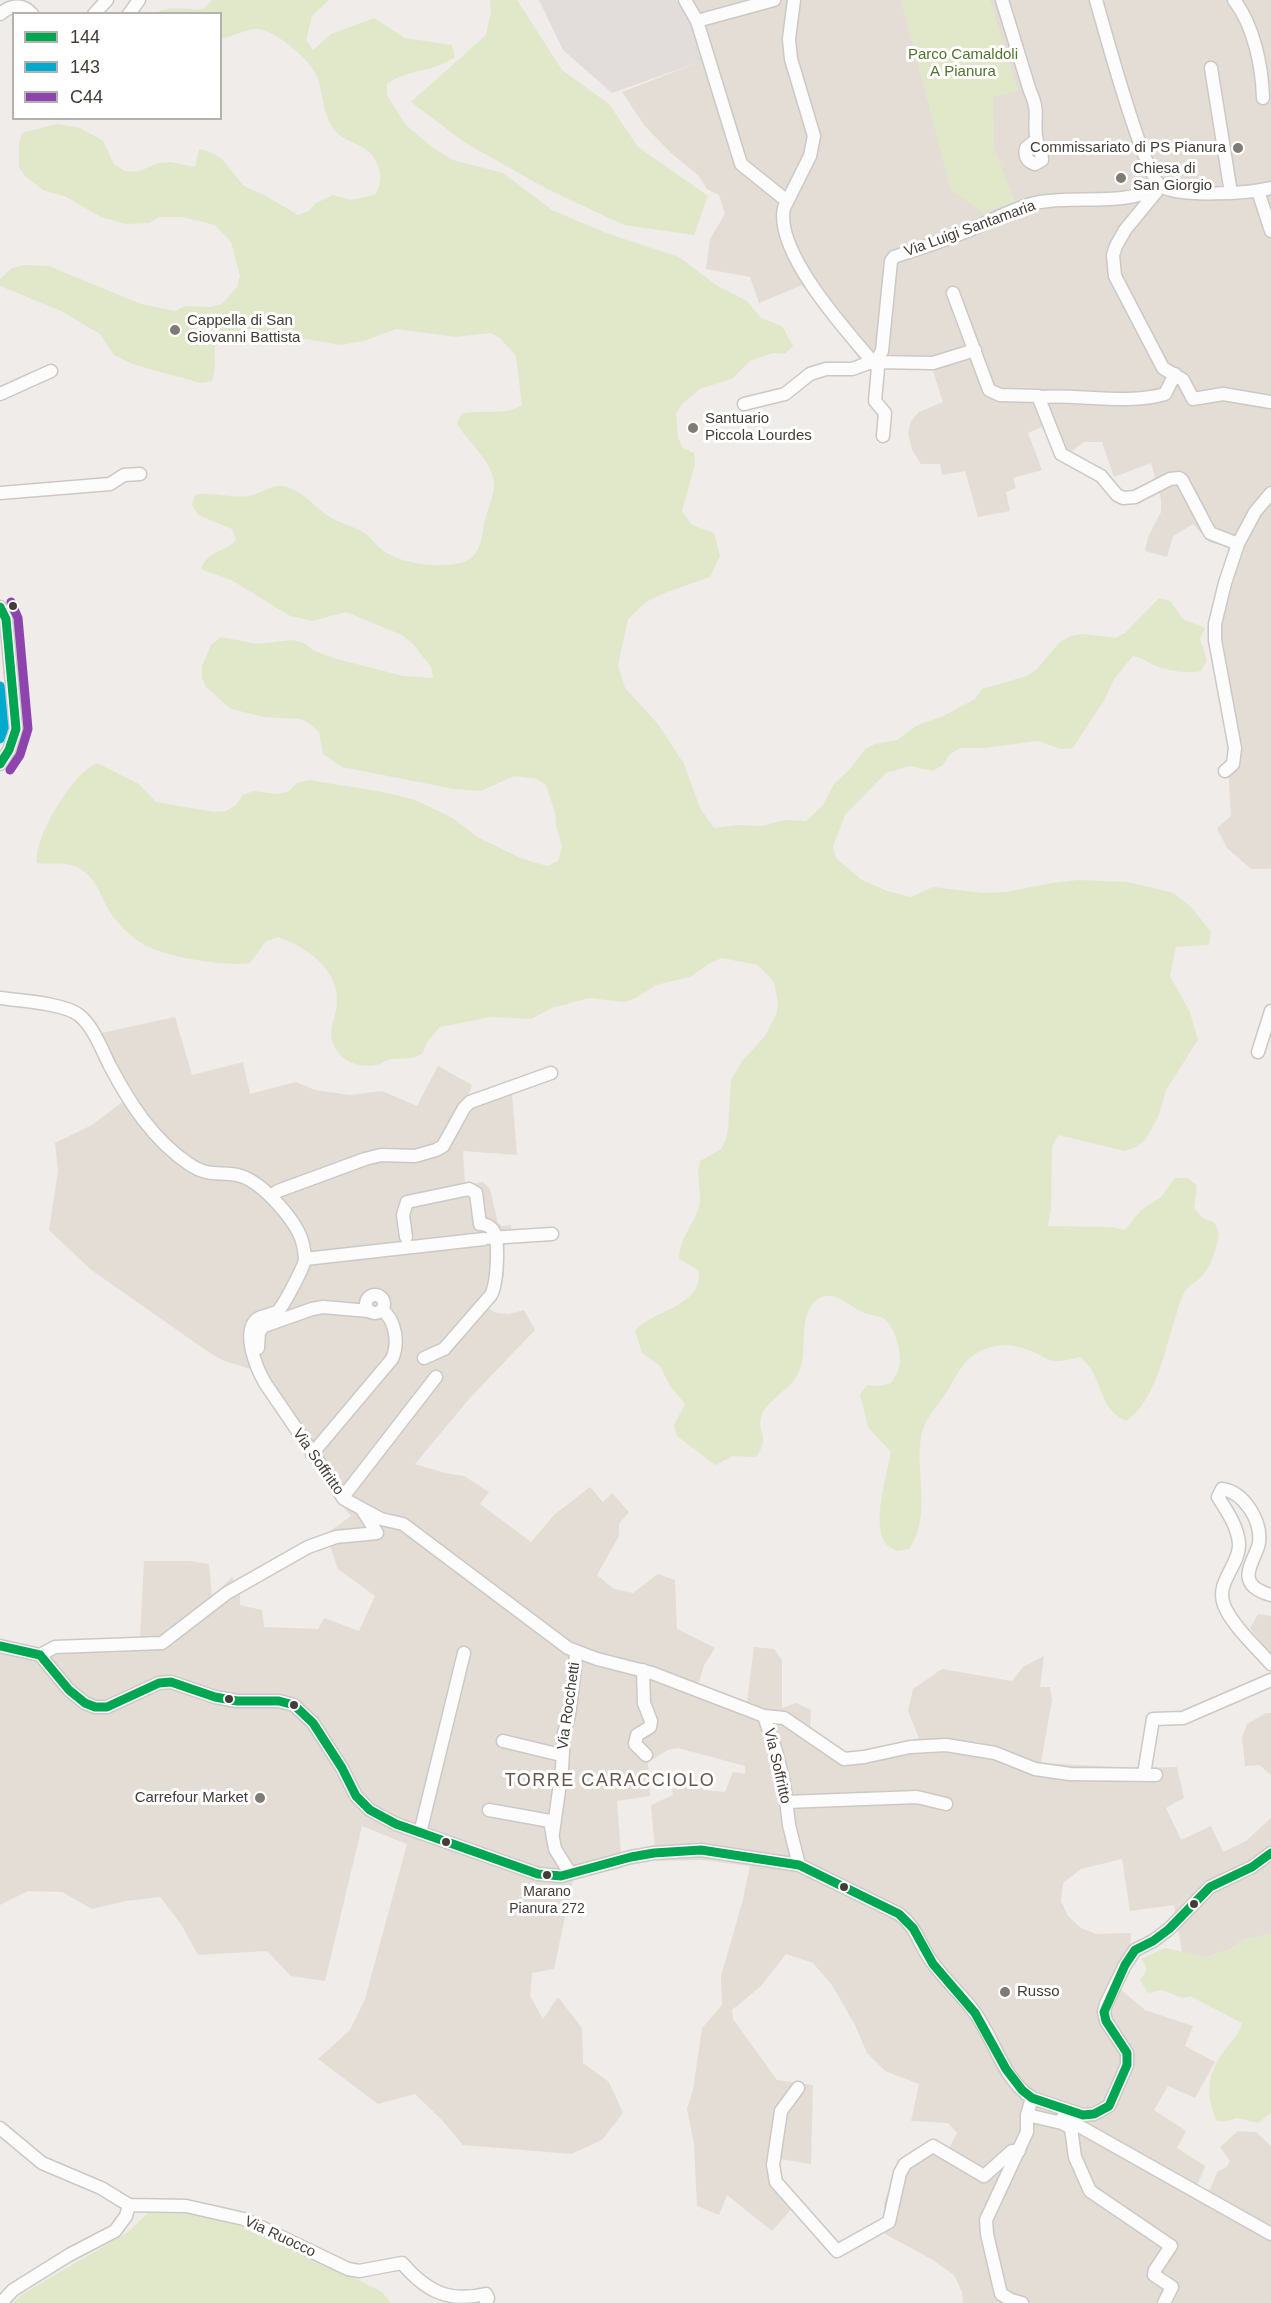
<!DOCTYPE html>
<style>
body{margin:0}
#map{position:relative;width:1271px;height:2303px;overflow:hidden;background:#efece9;font-family:Arial,sans-serif}
canvas{display:block}
.legend{position:absolute;left:12px;top:12px;width:210px;height:108px;box-sizing:border-box;background:#fff;border:2px solid #b4b1af;margin:0;padding:8px 10px;list-style:none;font-size:18px;color:#443c36}
.legend li{display:flex;align-items:center;gap:12px;height:30px}
.legend b{width:30px;border:2px solid #b4b1af}
</style>
<div id="map">
<canvas width="1271" height="2303"></canvas>
<ul class="legend">
<li><b style="height:8px;background:#00a651"></b>144</li>
<li><b style="height:8px;background:#00a9ce"></b>143</li>
<li><b style="height:8px;background:#8e44ad"></b>C44</li>
</ul>
</div>
<script>
const ctx = document.querySelector('canvas').getContext('2d');
ctx.lineJoin = 'round';
function paint(path, color) {
  ctx.fillStyle = color;
  ctx.fill(path, 'evenodd');
}
function strokePath(path, color, width, dash) {
  ctx.strokeStyle = color;
  ctx.lineWidth = width;
  ctx.lineCap = dash ? 'butt' : 'round';
  ctx.setLineDash(dash || []);
  ctx.stroke(path);
}
function drawText(font, color, halo, rows, align = 'center') {
  ctx.font = font + ' Arial,sans-serif';
  ctx.lineWidth = 6;
  ctx.setLineDash([]);
  ctx.textBaseline = 'middle';
  ctx.strokeStyle = halo;
  ctx.fillStyle = color;
  for (const [text, x, y, turn = 0] of rows) {
    ctx.save();
    ctx.translate(x, y);
    ctx.rotate((+turn || 0) * Math.PI / 180);
    ctx.textAlign = isNaN(turn) ? turn : align;
    if (halo) ctx.strokeText(text, 0, 0);
    ctx.fillText(text, 0, 0);
    ctx.restore();
  }
}
paint(new Path2D(`
 M 677,0 L 1271,0 L 1271,869 L 1251,869 L 1227,848 L 1217,828 L 1231,816 L 1229,781 L 1231,759 L 1225,719 L 1221,712 L 1212,645 L 1232,548 L 1209,542 L 1193,524 L 1173,536 L 1167,557 L 1145,551 L 1148,537 L 1161,512 L 1161,499 L 1151,463 L 1114,477 L 1102,442 L 1084,442 L 1072,451 L 1056,460 L 1044,426 L 1028,433 L 1042,470 L 1013,478 L 1016,488 L 1006,492 L 1010,511 L 978,517 L 965,471 L 942,475 L 940,464 L 921,464 L 912,450 L 908,433 L 911,421 L 919,412 L 943,402 L 932,368 L 868,370 L 802,285 L 759,303 L 750,277 L 706,269 L 710,239 L 725,214 L 719,195 L 707,189 L 698,175 L 671,153 L 644,125 L 622,92 L 702,61 L 696,33 L 687,12 Z
 M 175,1017 L 192,1075 L 243,1062 L 250,1094 L 296,1082 L 315,1090 L 350,1095 L 382,1091 L 417,1106 L 438,1066 L 472,1085 L 468,1097 L 511,1082 L 517,1155 L 463,1151 L 465,1184 L 483,1182 L 490,1189 L 498,1223 L 502,1226 L 511,1225 L 513,1239 L 508,1241 L 501,1252 L 500,1269 L 504,1270 L 504,1277 L 486,1307 L 496,1313 L 509,1314 L 524,1310 L 535,1330 L 469,1399 L 415,1464 L 445,1473 L 464,1476 L 489,1492 L 480,1504 L 531,1542 L 554,1515 L 590,1487 L 603,1502 L 612,1493 L 629,1512 L 619,1524 L 619,1536 L 597,1575 L 614,1589 L 633,1593 L 658,1574 L 675,1580 L 677,1629 L 715,1648 L 704,1665 L 698,1686 L 747,1702 L 754,1647 L 774,1649 L 782,1660 L 782,1708 L 796,1703 L 811,1710 L 810,1727 L 844,1752 L 861,1754 L 919,1738 L 908,1711 L 913,1689 L 942,1669 L 1012,1681 L 1023,1667 L 1044,1656 L 1040,1687 L 1050,1687 L 1052,1700 L 1041,1763 L 1140,1768 L 1177,1767 L 1184,1798 L 1166,1808 L 1181,1840 L 1211,1826 L 1223,1852 L 1246,1841 L 1271,1818 L 1271,1934 L 1243,1940 L 1231,1949 L 1207,1957 L 1182,1952 L 1174,1905 L 1130,1911 L 1122,1859 L 1081,1869 L 1063,1883 L 1061,1901 L 1068,1916 L 1081,1928 L 1096,1934 L 1131,1933 L 1128,1972 L 1120,1989 L 1145,2010 L 1193,2026 L 1185,2046 L 1215,2062 L 1195,2098 L 1168,2086 L 1154,2110 L 1186,2131 L 1177,2148 L 1205,2166 L 1197,2186 L 1210,2190 L 1217,2172 L 1227,2167 L 1230,2161 L 1220,2147 L 1238,2131 L 1256,2132 L 1271,2146 L 1271,2303 L 963,2303 L 962,2292 L 954,2275 L 933,2260 L 885,2234 L 884,2203 L 898,2160 L 931,2140 L 948,2150 L 957,2133 L 948,2123 L 911,2121 L 919,2084 L 885,2071 L 867,2053 L 855,2025 L 832,1985 L 813,1963 L 786,1954 L 761,1986 L 732,2010 L 733,2019 L 777,2080 L 813,2085 L 811,2164 L 780,2159 L 777,2163 L 785,2184 L 798,2202 L 772,2231 L 727,2195 L 719,2215 L 697,2206 L 694,2144 L 687,2109 L 693,2090 L 702,2028 L 722,2005 L 721,1976 L 742,1903 L 750,1866 L 701,1860 L 656,1861 L 651,1805 L 673,1795 L 672,1789 L 699,1781 L 703,1790 L 725,1792 L 733,1772 L 745,1774 L 745,1766 L 678,1748 L 668,1750 L 648,1762 L 650,1796 L 617,1801 L 622,1868 L 573,1879 L 554,1969 L 532,1973 L 530,1996 L 543,2019 L 558,1997 L 582,2028 L 583,2063 L 609,2082 L 623,2113 L 602,2140 L 571,2154 L 463,2145 L 441,2119 L 415,2094 L 378,2104 L 318,2059 L 350,2030 L 365,1999 L 407,1844 L 362,1826 L 325,1981 L 291,1976 L 267,1951 L 198,1955 L 181,1924 L 160,1897 L 126,1901 L 92,1909 L 62,1892 L 28,1891 L 0,1905 L 0,1640 L 38,1648 L 58,1641 L 140,1640 L 144,1561 L 189,1561 L 209,1564 L 212,1597 L 232,1577 L 240,1591 L 240,1605 L 262,1610 L 264,1627 L 318,1629 L 324,1618 L 359,1631 L 375,1596 L 338,1569 L 326,1534 L 351,1516 L 330,1492 L 314,1468 L 253,1370 L 222,1360 L 207,1351 L 90,1269 L 49,1230 L 58,1171 L 55,1143 L 92,1125 L 125,1100 L 88,1036 Z
 M 1258,1614 L 1271,1616 L 1271,1655 L 1250,1628 Z
 M 1266,1713 L 1271,1713 L 1271,1775 L 1259,1765 L 1245,1766 L 1242,1737 L 1247,1724 Z`), '#e3ddd6');
paint(new Path2D(`
 M 539,0 L 676,0 L 687,12 L 702,61 L 612,93 L 563,50 Z`), '#e2ddda');
paint(new Path2D(`
 M 212,0 L 329,0 L 312,16 L 306,40 L 313,50 L 331,34 L 374,18 L 405,38 L 452,45 L 455,57 C 435,72 407,69 387,84 L 387,95 L 405,124 L 432,147 L 453,160 L 503,173 L 552,210 L 606,233 L 679,257 L 716,285 L 747,301 L 761,318 L 782,326 L 793,346 L 785,354 L 773,353 L 750,361 L 733,378 L 700,389 L 682,404 L 676,414 L 678,438 L 683,448 L 694,453 L 695,464 L 682,511 L 692,525 L 714,533 L 720,556 L 710,577 L 667,592 L 646,602 L 628,619 L 618,665 L 625,688 L 658,724 L 684,764 L 700,808 L 714,828 L 738,825 L 761,826 L 785,820 L 806,821 L 823,805 L 834,784 L 851,768 L 865,749 L 875,744 L 897,740 L 916,726 L 943,716 L 975,699 L 982,689 L 1027,676 L 1037,669 L 1060,642 L 1070,636 L 1083,634 L 1116,638 L 1126,632 L 1159,598 L 1170,601 L 1183,619 L 1205,628 L 1200,639 L 1207,660 L 1201,671 C 1187,674 1170,671 1156,666 C 1148,663 1143,658 1133,656 L 1114,679 L 1105,699 L 1073,748 L 1061,749 L 1038,741 L 984,748 L 960,748 L 949,755 L 943,765 L 933,771 L 910,766 L 886,773 L 845,815 L 833,847 L 836,858 L 862,880 L 887,891 L 911,897 L 933,887 L 983,893 L 1006,892 L 1052,883 L 1078,880 L 1127,882 L 1150,887 L 1174,893 L 1192,908 L 1211,932 L 1209,945 L 1176,947 L 1170,976 L 1190,1012 L 1198,1040 L 1166,1090 L 1159,1115 L 1151,1130 L 1145,1140 L 1136,1147 L 1125,1151 L 1058,1135 L 1052,1147 L 1051,1209 L 1048,1226 L 1112,1227 L 1125,1230 L 1141,1210 L 1161,1197 L 1175,1178 L 1187,1178 L 1197,1185 L 1194,1208 L 1203,1218 L 1214,1222 L 1219,1233 C 1217,1247 1212,1265 1202,1276 C 1196,1283 1186,1286 1183,1295 C 1169,1329 1159,1401 1126,1421 C 1095,1407 1105,1376 1080,1357 C 1072,1359 1061,1362 1053,1361 C 1049,1360 1044,1357 1040,1355 C 1022,1347 1008,1342 988,1348 C 966,1355 959,1371 948,1390 C 939,1405 924,1418 921,1437 C 915,1473 932,1516 909,1549 L 897,1551 C 894,1549 888,1547 886,1544 C 871,1525 887,1474 891,1452 L 868,1427 L 860,1394 L 867,1385 L 879,1386 L 891,1383 C 895,1377 899,1371 900,1362 C 901,1351 894,1322 881,1317 C 874,1315 867,1315 860,1311 C 848,1304 832,1289 818,1299 C 797,1314 808,1349 800,1369 C 794,1388 768,1399 762,1414 C 755,1432 772,1436 756,1457 L 733,1456 L 715,1465 L 677,1436 L 674,1425 L 685,1404 L 670,1386 L 660,1366 L 642,1353 L 635,1331 C 654,1309 705,1306 698,1270 L 679,1259 C 679,1239 693,1226 699,1207 C 703,1194 695,1179 700,1161 L 721,1149 L 726,1139 L 728,1128 L 731,1080 L 742,1061 L 765,1036 L 776,1015 L 778,1004 L 774,982 L 758,965 L 722,958 L 710,963 L 690,977 L 656,985 L 636,998 L 625,1002 L 589,998 L 552,1008 L 531,1019 L 491,1017 L 440,1027 L 427,1042 L 423,1053 C 412,1060 405,1058 393,1059 C 388,1059 385,1062 380,1064 C 361,1070 337,1061 332,1040 C 329,1028 336,1016 337,1004 C 339,968 307,948 278,937 L 266,941 L 250,963 C 225,967 169,957 146,946 C 135,940 123,929 115,919 C 102,904 100,882 82,870 C 67,860 53,865 37,863 C 34,836 73,773 97,763 L 139,784 L 156,802 L 214,812 L 226,811 L 236,805 L 243,795 L 254,791 L 278,794 L 289,791 L 297,783 L 309,780 L 383,792 L 415,800 L 453,818 L 477,837 L 523,859 L 547,866 L 558,861 L 562,847 L 556,825 L 555,813 L 546,785 L 537,779 L 514,776 L 481,791 L 454,789 L 342,767 L 323,754 L 319,732 L 310,724 L 300,719 L 264,717 L 231,709 L 206,687 L 202,677 L 202,666 L 211,645 L 221,637 L 257,644 L 293,640 L 304,643 L 314,651 L 337,659 L 403,676 L 433,678 L 431,667 L 413,644 L 402,635 L 346,612 L 312,621 L 290,616 L 233,581 L 201,569 C 209,549 223,554 236,540 L 232,529 L 198,515 L 192,505 L 195,495 C 213,491 231,499 249,496 C 262,494 273,482 287,487 C 302,491 312,504 324,513 C 337,523 352,525 365,533 C 372,538 377,547 385,552 C 403,563 426,566 446,565 C 472,564 480,554 483,529 C 485,516 490,506 493,494 C 501,468 469,444 457,424 L 461,414 C 481,408 504,417 522,405 L 516,356 L 500,338 L 490,333 L 456,337 L 396,329 L 363,341 L 341,345 L 283,335 L 237,336 L 225,337 L 215,346 C 214,359 217,369 212,381 L 201,383 L 135,365 L 114,355 L 100,334 L 61,311 L 0,286 L 0,279 L 12,268 L 24,265 L 49,266 L 141,304 L 175,311 L 185,306 L 210,307 L 222,304 L 237,287 L 240,276 L 231,242 L 215,225 L 182,217 L 159,217 L 149,223 L 125,224 L 101,217 L 66,197 L 43,190 L 25,176 L 19,167 L 19,144 L 22,133 L 57,124 L 80,128 L 103,141 L 114,164 L 125,171 L 137,172 L 159,163 L 171,162 L 195,167 L 199,149 L 210,152 L 221,158 L 244,186 L 266,196 L 298,215 L 309,211 L 316,203 L 333,195 L 351,200 L 375,195 C 380,186 382,179 379,169 C 371,140 347,148 333,128 C 323,114 323,95 318,79 C 313,62 275,29 256,29 C 247,29 231,37 221,39 L 220,14 L 155,13 C 172,4 187,11 204,9 Z
 M 490,0 L 517,0 L 562,70 L 609,104 L 638,147 L 708,196 L 694,235 L 624,225 L 547,189 L 464,142 L 411,102 L 486,35 L 491,11 Z
 M 901,0 L 990,0 L 1018,91 L 993,97 L 994,148 L 1015,202 L 983,213 L 951,190 Z
 M 1271,1934 L 1271,2113 L 1258,2123 L 1237,2118 L 1223,2122 L 1216,2120 C 1205,2089 1207,2072 1228,2046 C 1234,2038 1240,2033 1242,2023 L 1190,1996 L 1183,1998 L 1162,1990 L 1148,1993 L 1140,1980 C 1147,1971 1149,1969 1141,1959 L 1165,1948 L 1207,1957 L 1231,1949 L 1243,1940 Z
 M 149,2212 L 182,2213 L 224,2219 L 302,2252 L 382,2292 L 391,2303 L 13,2303 L 21,2295 L 128,2232 Z`), '#e1e8ca');
const minor = new Path2D(`
 M 685,0 L 697,21 L 741,164 L 787,201
 M 794,0 L 789,39 L 791,59 L 814,136 L 810,156 L 784,208 C 774,253 850,335 878,368 L 875,401 L 885,413 L 883,436
 M 1002,0 L 1030,91 C 1041,114 1032,122 1037,141 C 1038,148 1042,152 1042,160 L 1035,164 C 1027,162 1024,156 1026,148 L 1036,140
 M 1096,0 C 1104,28 1144,175 1161,186 C 1179,198 1249,193 1271,188
 M 1234,0 C 1254,26 1262,66 1263,98
 M 0,14 C 11,5 22,3 32,14
 M 94,14 L 107,0
 M 129,14 L 139,0
 M 697,21 L 774,0
 M 1211,68 L 1231,193
 M 1157,191 L 1125,230 L 1116,246 L 1113,255 L 1115,276 L 1163,368 L 1183,380 L 1193,399 L 1223,394 L 1271,402
 M 1258,191 L 1271,231
 M 953,293 L 989,390 L 1000,395 L 1038,396 L 1061,454 L 1101,476 L 1117,495 L 1123,498 L 1135,497 L 1170,479 L 1179,478 L 1182,480 L 1210,533 L 1238,544
 M 873,362 L 933,363 L 975,350
 M 0,394 L 51,371
 M 1039,397 C 1079,394 1127,405 1165,394 L 1175,374
 M 744,404 L 785,394 L 810,374 L 826,369 L 852,369 L 877,360 L 882,351 L 891,261 L 894,257 C 920,248 946,240 972,229 C 992,221 1013,208 1035,203 C 1077,194 1123,208 1161,186
 M 0,493 L 110,484 L 124,475 L 140,474
 M 0,607 L 6,619 L 16,729 L 9,750 L 0,764
 M 1225,771 L 1233,764 L 1235,748 L 1215,640 L 1215,624 L 1225,583 L 1238,544 L 1255,512 L 1271,493
 M 0,998 C 21,1001 63,1003 79,1015 C 93,1026 102,1050 110,1066 C 129,1102 153,1140 189,1164 C 211,1179 221,1170 241,1176 C 263,1183 299,1223 303,1245 C 304,1249 305,1255 305,1259 C 304,1267 284,1305 278,1311 C 272,1315 263,1315 257,1319 C 241,1332 257,1369 265,1383 L 344,1499 L 381,1519 L 403,1524 L 568,1648 L 597,1659 L 652,1673 L 764,1716 L 776,1751 L 784,1783 L 789,1825 L 799,1865
 M 1258,1052 L 1271,1011
 M 271,1196 L 278,1191 L 365,1159 L 381,1155 L 415,1156 L 436,1150 L 443,1146 L 464,1108 L 470,1102 L 551,1073
 M 406,1237 L 403,1215 L 407,1202 L 469,1189 L 476,1193 L 480,1224 C 485,1224 489,1225 493,1230 C 500,1240 497,1284 491,1295 L 444,1349 L 424,1358
 M 490,1238 L 552,1234
 M 305,1259 L 484,1239
 M366 1304a9 9 0 1 1 18 0a9 9 0 1 1-18 0Z
 M 258,1348 L 259,1332 L 264,1326 L 312,1309 L 323,1307 L 369,1311
 M 312,1454 L 392,1359 C 399,1344 396,1320 382,1310
 M 343,1497 L 436,1377
 M 1271,1595 C 1263,1593 1251,1588 1249,1579 C 1246,1568 1257,1554 1259,1543 C 1262,1521 1244,1492 1222,1489 L 1218,1497 C 1227,1511 1238,1527 1239,1544 C 1240,1565 1215,1582 1224,1605 C 1231,1624 1257,1648 1271,1664
 M 0,1646 L 40,1655 L 69,1690 L 85,1703 L 95,1707 L 107,1707 L 159,1683 L 171,1682 L 215,1697 L 237,1701 L 279,1701 L 294,1705 L 313,1723 L 342,1768 L 356,1796 L 370,1810 L 396,1824 L 538,1874 L 561,1876 L 631,1857 L 654,1853 L 701,1850 L 799,1865 L 899,1914 C 915,1926 918,1940 928,1956 C 941,1977 961,1993 975,2013 C 995,2040 1002,2078 1032,2098 L 1083,2115 L 1094,2114 L 1109,2106 L 1127,2065 L 1127,2053 L 1106,2021 L 1104,2012 L 1106,2004 L 1125,1965 L 1135,1950 L 1153,1941 L 1169,1929 L 1210,1887 L 1252,1867 L 1271,1853
 M 40,1655 L 55,1647 L 162,1643 L 227,1593 L 308,1547 L 336,1537 L 377,1533 L 363,1511
 M 643,1670 L 644,1703 L 651,1721 L 650,1727 L 637,1735 L 635,1744 L 646,1755
 M 764,1716 L 784,1718 L 844,1759 L 864,1757 L 910,1747 L 946,1745 L 995,1753 L 1035,1769 L 1070,1774 L 1156,1775
 M 503,1741 L 561,1755
 M 1144,1774 L 1153,1719 L 1183,1718 L 1271,1680
 M 786,1802 L 917,1797 L 946,1804
 M 489,1810 L 550,1821 L 555,1849 L 570,1873
 M 420,1833 L 464,1653
 M 553,1833 L 562,1769 L 564,1733 L 569,1715 L 575,1668 L 576,1651
 M 798,2088 L 781,2111 L 773,2165 L 776,2182 L 837,2251 L 889,2222 L 900,2173 L 905,2164 L 933,2146 L 984,2176 L 1012,2151 L 1019,2151
 M 1027,2115 L 1062,2123 L 1071,2128 L 1075,2157 L 1090,2191 L 1171,2246 L 1155,2270 L 1154,2275 L 1172,2287 L 1164,2303
 M 1063,2117 L 1271,2234
 M 0,2128 L 42,2163 L 101,2188 L 129,2205 L 186,2206 L 244,2219 L 348,2269 L 359,2271 L 402,2263 C 426,2291 448,2303 486,2294 L 488,2298 L 486,2303
 M 1,2303 L 13,2290 L 69,2255 L 115,2231 L 126,2216 L 129,2205
 M 1022,2303 L 1011,2300 L 1001,2294 L 987,2234 L 986,2220 L 1027,2132 L 1027,2115 L 1032,2098`);
strokePath(minor, '#ccc8c5', 15);
strokePath(minor, '#fdfcfc', 12);
strokePath(new Path2D(`
 M 0,607 L 6,619 L 16,729 L 9,750 L 0,764
 M 0,1646 L 40,1655 L 69,1690 L 85,1703 L 95,1707 L 107,1707 L 159,1683 L 171,1682 L 215,1697 L 237,1701 L 279,1701 L 294,1705 L 313,1723 L 342,1768 L 356,1796 L 370,1810 L 396,1824 L 538,1874 L 561,1876 L 631,1857 L 654,1853 L 701,1850 L 799,1865 L 899,1914 L 913,1928 L 933,1964 L 975,2013 L 1006,2069 L 1022,2090 L 1032,2098 L 1083,2115 L 1094,2114 L 1109,2106 L 1127,2065 L 1127,2053 L 1106,2021 L 1104,2012 L 1125,1965 L 1135,1950 L 1153,1941 L 1169,1929 L 1210,1887 L 1252,1867 L 1271,1853`), '#00a651', 9);
strokePath(new Path2D(`
 M 0,686 L 4,728 L 0,739`), '#00a9ce', 9);
strokePath(new Path2D(`
 M 10,770 L 20,755 L 28,729 L 18,618 L 11,602`), '#8e44ad', 9);
for (const [x, y, r, color] of [
 [1238,148,6,"#807a75"],
 [1121,178,6,"#807a75"],
 [175,330,6,"#807a75"],
 [693,428,6,"#807a75"],
 [13,606,5,"#443c36"],
 [229,1699,5,"#443c36"],
 [294,1705,5,"#443c36"],
 [260,1798,6,"#807a75"],
 [446,1842,5,"#443c36"],
 [547,1875,5,"#443c36"],
 [844,1887,5,"#443c36"],
 [1194,1904,5,"#443c36"],
 [1005,1992,6,"#807a75"]
]) {
  const dot = new Path2D();
  dot.arc(x, y, r, 0, 2 * Math.PI);
  ctx.fillStyle = color;
  ctx.fill(dot);
  strokePath(dot, '#fff', 2);
}
drawText('14px', '#443c36', '#fff', [
 ["Marano",547,1892],
 ["Pianura 272",547,1909]
]);
drawText('15px', '#53722d', '#fff', [
 ["Parco Camaldoli",963,55],
 ["A Pianura",963,72]
]);
drawText('15px', '#443c36', '#fff', [
 ["Commissariato di PS Pianura",1226,148,"right"],
 ["Chiesa di",1133,169],
 ["San Giorgio",1133,186],
 ["Cappella di San",187,321],
 ["Giovanni Battista",187,338],
 ["Santuario",705,419],
 ["Piccola Lourdes",705,436],
 ["Carrefour Market",248,1798,"right"],
 ["Russo",1017,1992]
], 'left');
drawText('15px', '#443c36', '#fff', [
 ["Via Luigi Santamaria",970,229,-20],
 ["Via Soffritto",318,1462,55],
 ["Via Rocchetti",569,1706,-82],
 ["Via Soffritto",777,1766,77],
 ["Via Ruocco",280,2237,25]
]);
ctx.letterSpacing = '1.5px';
drawText('18px', '#66584e', '#fff', [
 ["TORRE CARACCIOLO",610,1781]
]);
ctx.letterSpacing = '0px';
</script>
